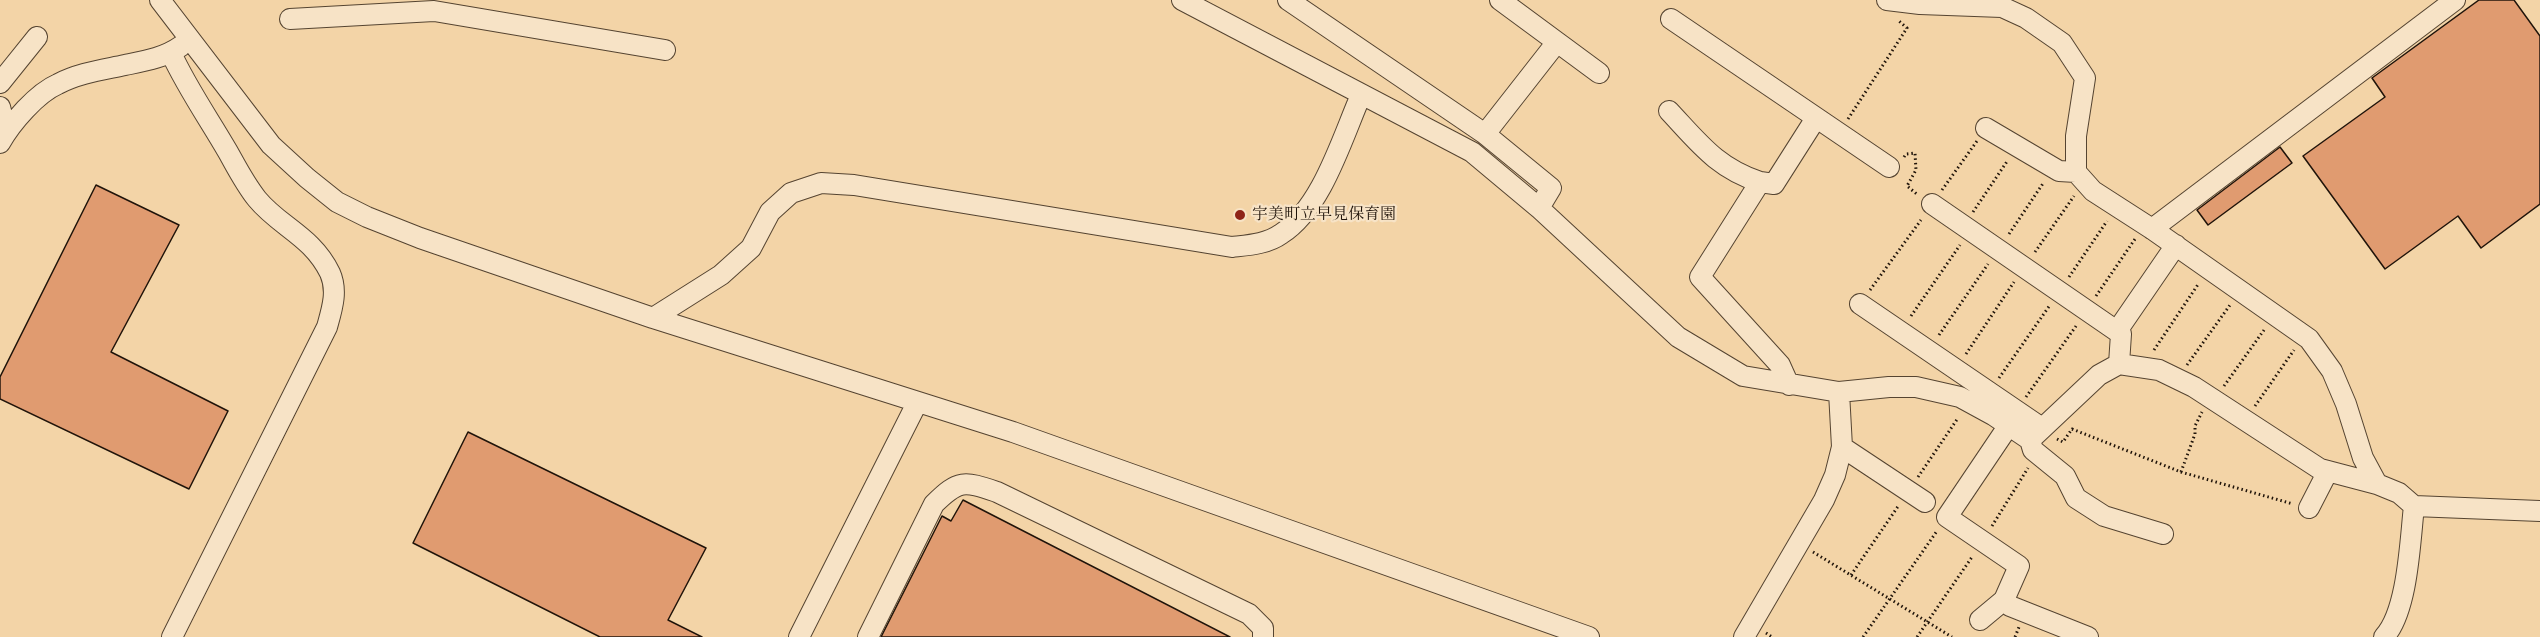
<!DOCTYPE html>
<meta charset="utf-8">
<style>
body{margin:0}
canvas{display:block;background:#f3d4a7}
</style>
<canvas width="2540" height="637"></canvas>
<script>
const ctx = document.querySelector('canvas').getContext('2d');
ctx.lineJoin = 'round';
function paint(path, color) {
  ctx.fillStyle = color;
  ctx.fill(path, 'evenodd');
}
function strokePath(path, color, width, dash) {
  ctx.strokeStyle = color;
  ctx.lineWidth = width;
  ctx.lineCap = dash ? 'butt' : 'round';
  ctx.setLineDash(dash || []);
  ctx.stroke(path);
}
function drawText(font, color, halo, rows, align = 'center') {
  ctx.font = font + ' Alegreya,"Noto Serif JP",serif';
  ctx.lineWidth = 4.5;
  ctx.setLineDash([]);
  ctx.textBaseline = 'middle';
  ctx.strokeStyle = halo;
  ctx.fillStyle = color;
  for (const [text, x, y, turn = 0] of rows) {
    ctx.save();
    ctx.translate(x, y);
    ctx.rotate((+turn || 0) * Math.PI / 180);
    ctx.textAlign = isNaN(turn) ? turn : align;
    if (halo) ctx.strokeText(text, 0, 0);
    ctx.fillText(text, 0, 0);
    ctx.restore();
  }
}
const building = new Path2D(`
 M 2479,0 L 2514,0 L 2540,36 L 2540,204 L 2481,248 L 2458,216 L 2385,269 L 2303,156 L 2385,97 L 2372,78 Z
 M 2280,147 L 2292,163 L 2208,225 L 2197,210 Z
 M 96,185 L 179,225 L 111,352 L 228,411 L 189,489 L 0,399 L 0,377 Z
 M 468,432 L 706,548 L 668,620 L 702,637 L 600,637 L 413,543 Z
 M 963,500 L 1230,637 L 881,637 L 942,516 L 951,521 Z`);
paint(building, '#e09b70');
strokePath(building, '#20140a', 1.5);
const minor = new Path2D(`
 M 160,0 L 271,145 L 307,178 L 337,202 L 367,217 L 420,238 L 653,318 L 1013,432 L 1589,637
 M 1182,0 L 1472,152 L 1539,208 L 1678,337 L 1743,376 L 1839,392 L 1889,387 L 1916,387 L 1960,397 L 1993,415 L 2030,440 L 2099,375 L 2119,364 L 2159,370 L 2194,387 L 2320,469 L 2377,484
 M 1288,0 L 1485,134
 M 1500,0 L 1557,42 L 1485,134 L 1551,188 L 1539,208
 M 1887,0 L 1920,4 L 2002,7 L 2026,18 L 2062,43 L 2085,78 L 2076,136 L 2076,172 L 2093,191 L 2152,229 L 2309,339 L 2332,371 L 2346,404 L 2363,458 L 2377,484 L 2399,493 L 2414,506
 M 290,19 L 434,11 L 665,50
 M 1671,19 L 1889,167
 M 1557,42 L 1599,73
 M 171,53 C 187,88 209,119 228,152 C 237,168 245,184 257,199 C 280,227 312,236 330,273 C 338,291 332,309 327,327 L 172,637
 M 0,83 L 37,37
 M 0,107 L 2,115 L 0,119
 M 1669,111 C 1699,143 1717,168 1760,182
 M 1986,128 L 2059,171 L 2076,172
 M 0,143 C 11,123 37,93 58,84 C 79,73 102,70 125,65 C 145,61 164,58 181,46
 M 1932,204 L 2121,334 L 2119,364
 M 2152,229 L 2455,0
 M 1860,304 L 2042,428
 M 653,318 L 721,275 L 751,248 L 770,212 L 791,193 L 821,183 L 854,185 L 1232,247 C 1249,245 1267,244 1281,234 C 1322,208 1342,138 1361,95
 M 2117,331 L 2176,245
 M 1789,385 L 1780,365 L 1700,277 L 1760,182 L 1774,184 L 1816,118
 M 2009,425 L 1947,517 L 2019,566 L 2004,600 L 2010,606 L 2088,637
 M 2030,440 L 2033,450 L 2065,476 L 2076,498 L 2104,516 L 2163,534
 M 1842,447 L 1925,502
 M 2309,508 L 2328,471
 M 1980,620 L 2004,600
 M 799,637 L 917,403
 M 868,637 L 934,504 C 959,479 964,481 997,492 L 1249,614 L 1263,628 L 1263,637
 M 1744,637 L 1824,500 L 1835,475 L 1842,447 L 1839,392
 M 2384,637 C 2408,611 2410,541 2414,506 L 2540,511`);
strokePath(minor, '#554431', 22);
strokePath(new Path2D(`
 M 1848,119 L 1907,28 L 1899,21
 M 1904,157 L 1906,154 L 1915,153 L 1916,170 L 1907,186 L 1918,195
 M 1942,190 L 1977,141
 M 1973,212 L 2008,160
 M 2009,234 L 2044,182
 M 2035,252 L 2074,196
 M 2069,277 L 2107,221
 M 1870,290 L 1921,220
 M 2096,296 L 2135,239
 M 1911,316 L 1960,245
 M 1939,335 L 1988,264
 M 2154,350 L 2199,283
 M 1966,354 L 2014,282
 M 2187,365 L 2230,305
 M 1999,378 L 2050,305
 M 2224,386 L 2264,330
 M 2026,397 L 2076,326
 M 2255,406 L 2294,350
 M 2057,439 L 2063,442 L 2072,429 L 2181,472 L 2293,504
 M 2181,472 L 2195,434 L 2195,426 L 2202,412
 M 1918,477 L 1958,418
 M 1992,526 L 2028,468
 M 1813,552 L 1952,637
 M 1851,575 L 1899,505
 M 1766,633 L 1772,637
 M 1863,637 L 1937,531
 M 1917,637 L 1972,557
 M 2015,637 L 2019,627`), '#20140a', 3, [1.5, 3]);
strokePath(minor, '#f7e3c6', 20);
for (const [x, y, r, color] of [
 [1240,215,6,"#8f2418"]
]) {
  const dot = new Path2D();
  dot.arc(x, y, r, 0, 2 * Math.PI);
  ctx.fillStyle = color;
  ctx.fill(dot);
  strokePath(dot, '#f7e3c6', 2);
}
drawText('16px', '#20140a', '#f7e3c6', [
 ["宇美町立早見保育園",1252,215]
], 'left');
</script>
